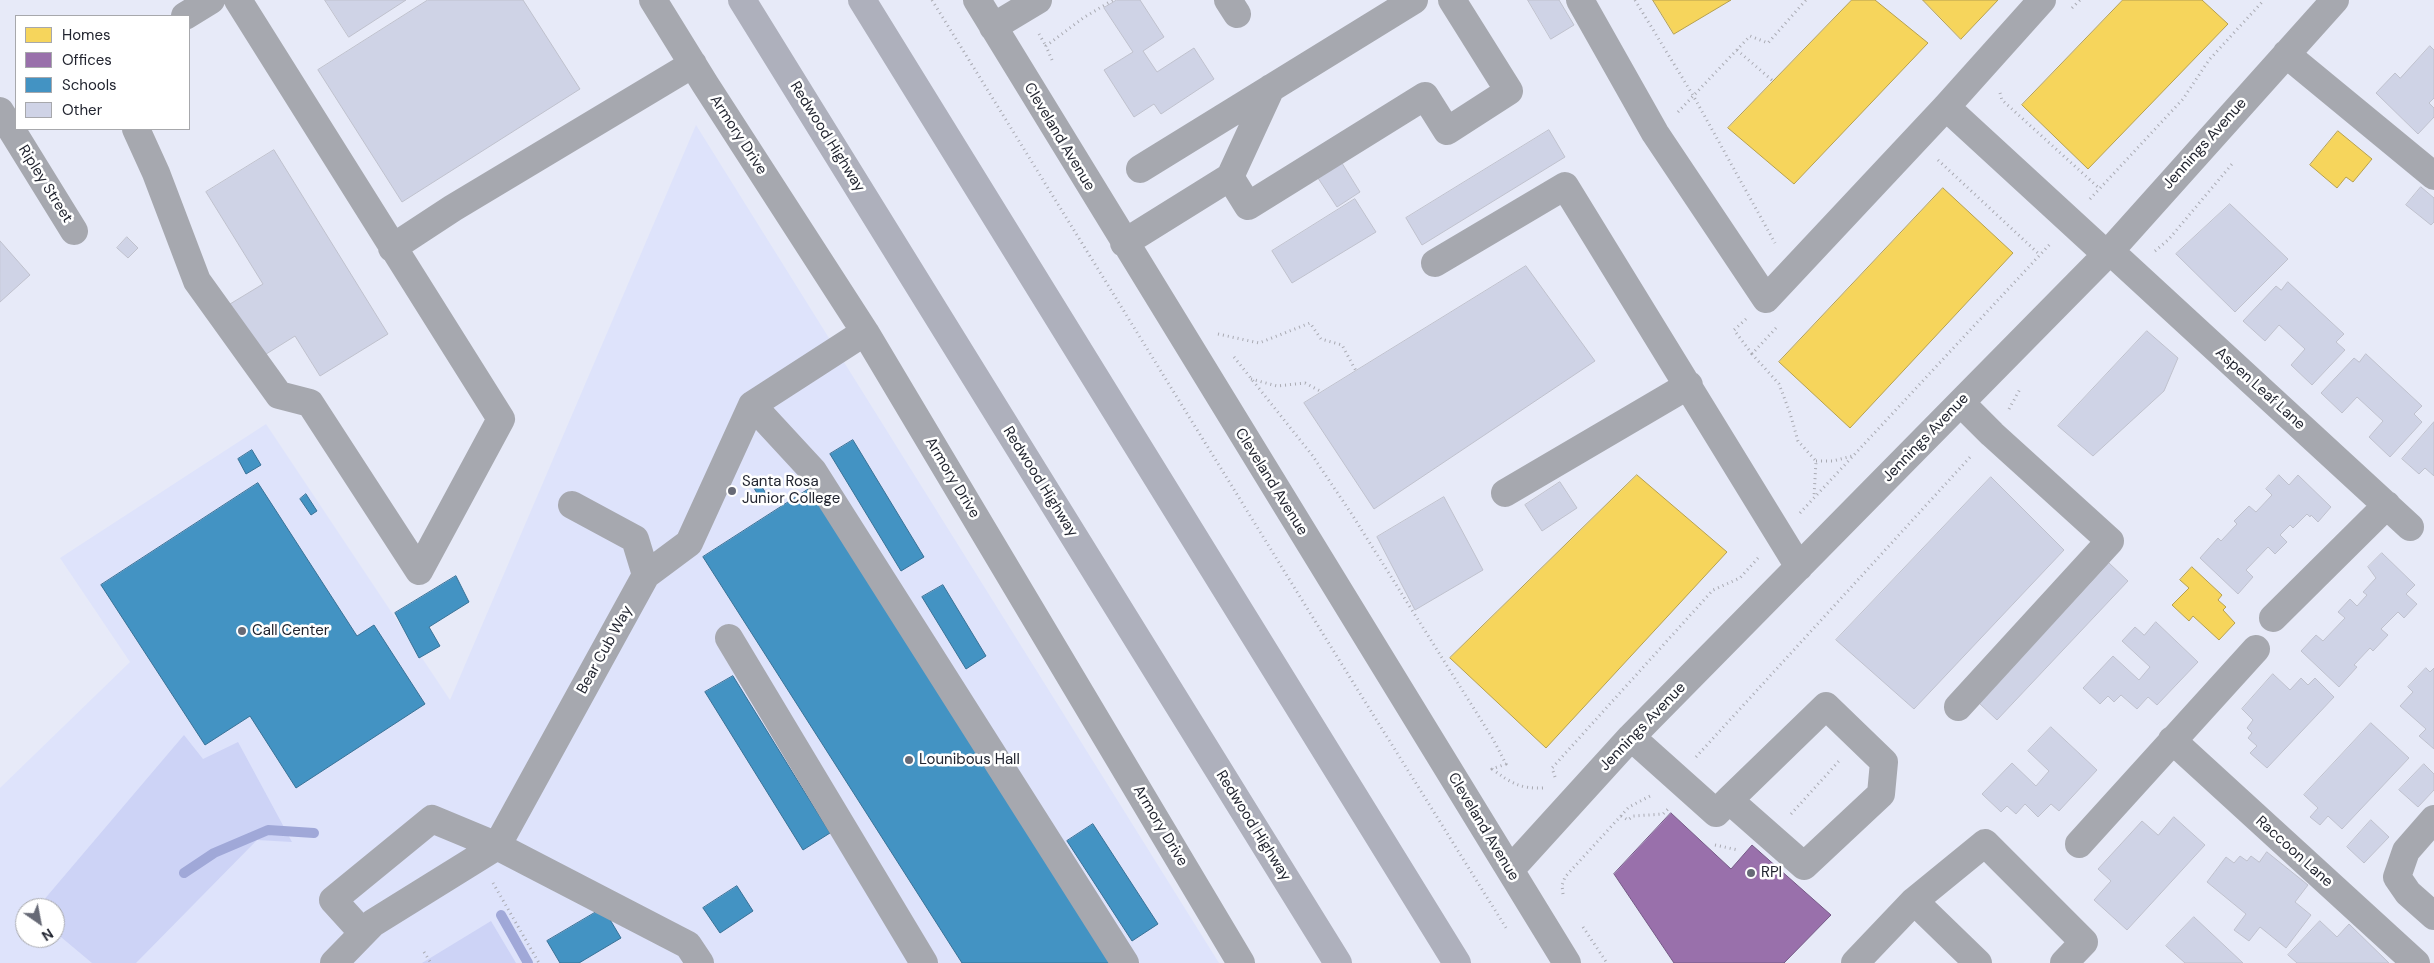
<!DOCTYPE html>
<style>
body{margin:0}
#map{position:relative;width:2434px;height:963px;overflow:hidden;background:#e7eaf8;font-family:"DM Sans",sans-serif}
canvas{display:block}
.legend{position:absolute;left:15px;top:15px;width:175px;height:115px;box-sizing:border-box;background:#fff;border:1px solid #a7a8ac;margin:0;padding:6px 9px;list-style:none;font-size:15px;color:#222530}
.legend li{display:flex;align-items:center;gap:10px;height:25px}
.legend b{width:25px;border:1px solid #a7a8ac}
.north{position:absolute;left:15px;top:898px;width:50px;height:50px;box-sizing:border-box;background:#fff;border:1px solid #a7a8ac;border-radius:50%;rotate:147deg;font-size:14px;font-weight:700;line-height:20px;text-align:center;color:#222530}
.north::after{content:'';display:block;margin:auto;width:18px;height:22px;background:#676a76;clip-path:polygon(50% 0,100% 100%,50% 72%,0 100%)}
</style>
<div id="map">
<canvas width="2434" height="963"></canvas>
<ul class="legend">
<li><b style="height:14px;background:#f6d55c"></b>Homes</li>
<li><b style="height:14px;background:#9970ab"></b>Offices</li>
<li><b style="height:14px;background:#4393c3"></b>Schools</li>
<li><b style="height:14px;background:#cfd3e6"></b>Other</li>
</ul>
<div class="north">N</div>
</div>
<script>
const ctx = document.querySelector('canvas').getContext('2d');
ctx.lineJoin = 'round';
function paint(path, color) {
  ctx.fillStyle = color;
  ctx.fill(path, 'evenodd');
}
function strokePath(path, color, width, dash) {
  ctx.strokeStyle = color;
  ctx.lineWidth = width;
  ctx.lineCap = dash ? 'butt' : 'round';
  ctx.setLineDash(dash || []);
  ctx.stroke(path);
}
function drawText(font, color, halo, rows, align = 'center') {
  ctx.font = font + ' "DM Sans",sans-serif';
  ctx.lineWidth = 5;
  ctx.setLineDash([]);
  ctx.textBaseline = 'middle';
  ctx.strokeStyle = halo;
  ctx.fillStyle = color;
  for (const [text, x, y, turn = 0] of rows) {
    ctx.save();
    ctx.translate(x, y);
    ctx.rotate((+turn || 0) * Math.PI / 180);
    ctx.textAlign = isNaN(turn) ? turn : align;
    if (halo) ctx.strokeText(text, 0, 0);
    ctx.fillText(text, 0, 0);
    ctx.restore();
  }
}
paint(new Path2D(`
 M 696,125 L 1219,963 L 0,963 L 0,788 L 130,662 L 60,558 L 266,424 L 450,700 ZM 25,908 L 55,908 L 55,938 L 25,938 Z`), '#dee3fb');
paint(new Path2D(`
 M 184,735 L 203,759 L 238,742 L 292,842 L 257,840 L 136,963 L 92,963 L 55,932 L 55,908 L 37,908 Z
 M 491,921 L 516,963 L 422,963 Z`), '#cdd3f6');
const homes = new Path2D(`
 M 1653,0 L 1731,0 L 1674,34 Z
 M 1852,0 L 1875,0 L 1928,43 L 1794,184 L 1728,128 Z
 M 1923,0 L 1998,0 L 1961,39 Z
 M 2123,0 L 2202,0 L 2228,24 L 2088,169 L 2022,105 Z
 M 2338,131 L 2372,159 L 2353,182 L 2346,177 L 2337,188 L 2310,165 Z
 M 1943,188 L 2013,253 L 1850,428 L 1779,362 Z
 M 1637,475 L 1727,552 L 1546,748 L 1450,658 Z
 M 2192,567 L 2222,595 L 2218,600 L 2226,607 L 2223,610 L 2235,623 L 2219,640 L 2193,616 L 2189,621 L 2172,605 L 2189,588 L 2180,580 Z`);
paint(homes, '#f6d55c');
strokePath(homes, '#b6a04f', 1);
const offices = new Path2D(`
 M 1671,813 L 1731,869 L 1752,845 L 1831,915 L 1784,963 L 1674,963 L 1614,874 Z`);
paint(offices, '#9970ab');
strokePath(offices, '#755a86', 1);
const schools = new Path2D(`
 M 853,440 L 924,557 L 901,571 L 830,454 Z
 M 252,450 L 261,465 L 246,474 L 238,459 Z
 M 258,483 L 357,636 L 374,625 L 425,704 L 296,788 L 250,716 L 205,745 L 101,585 Z
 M 760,484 L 769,498 L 762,502 L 754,488 Z
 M 812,487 L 1115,963 L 962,963 L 703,557 Z
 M 306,494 L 317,511 L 311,515 L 300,499 Z
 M 456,576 L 469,602 L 429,627 L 440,646 L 419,658 L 395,613 Z
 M 943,585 L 986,656 L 966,669 L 922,597 Z
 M 733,676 L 830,833 L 803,850 L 705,692 Z
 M 1093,824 L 1158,924 L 1132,941 L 1067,841 Z
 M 737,886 L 753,911 L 720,933 L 703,908 Z
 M 603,908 L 621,938 L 579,963 L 560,963 L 547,941 Z`);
paint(schools, '#4393c3');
strokePath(schools, '#397297', 1);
strokePath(new Path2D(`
 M 184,873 L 214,853 L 268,830 L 314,833
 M 501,915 L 528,963`), '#a0a8d8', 10);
const building = new Path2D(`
 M 325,0 L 406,0 L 349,37 Z
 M 428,0 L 523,0 L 580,89 L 402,202 L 318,70 Z
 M 1117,0 L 1140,0 L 1164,37 L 1143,51 L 1157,72 L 1194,48 L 1214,79 L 1161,114 L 1154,104 L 1134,117 L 1104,70 L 1133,52 L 1104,8 Z
 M 1528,0 L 1559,0 L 1574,25 L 1551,39 Z
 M 2430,46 L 2434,50 L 2434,98 L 2429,103 L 2434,108 L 2434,117 L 2418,134 L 2376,93 L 2395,73 L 2400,78 Z
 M 1549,130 L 1565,157 L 1422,245 L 1406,218 Z
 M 274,150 L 388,334 L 320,376 L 295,336 L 263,356 L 230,304 L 263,284 L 206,192 Z
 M 1340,160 L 1360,192 L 1337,207 L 1316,175 Z
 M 2421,187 L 2434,198 L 2434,222 L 2431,225 L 2406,205 Z
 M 1355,199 L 1376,232 L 1292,283 L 1272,251 Z
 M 2230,204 L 2288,259 L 2235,312 L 2176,254 Z
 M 127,237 L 138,248 L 128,258 L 117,248 Z
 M 0,241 L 30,275 L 0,302 Z
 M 1526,266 L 1595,361 L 1374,509 L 1304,403 Z
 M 2288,282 L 2344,334 L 2336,342 L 2345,350 L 2312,385 L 2291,365 L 2305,349 L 2279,325 L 2265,341 L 2243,321 L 2276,286 L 2281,290 Z
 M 2147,331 L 2178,358 L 2164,391 L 2093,456 L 2058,426 Z
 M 2366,354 L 2422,406 L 2414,414 L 2422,422 L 2390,457 L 2369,437 L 2383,421 L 2357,397 L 2342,413 L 2321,393 L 2354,358 L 2359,362 Z
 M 2434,422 L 2434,476 L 2425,468 L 2419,474 L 2402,459 Z
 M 2279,475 L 2289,485 L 2298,475 L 2331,507 L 2318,522 L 2311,515 L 2310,517 L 2307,514 L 2293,528 L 2290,525 L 2280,535 L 2287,542 L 2275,554 L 2268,547 L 2246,570 L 2253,577 L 2238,594 L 2200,558 L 2218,538 L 2221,541 L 2237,524 L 2234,521 L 2249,506 L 2256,512 L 2272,495 L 2266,489 Z
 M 1991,477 L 2064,550 L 1914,709 L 1836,640 Z
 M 1560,482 L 1577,508 L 1542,531 L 1525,505 Z
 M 1444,497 L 1483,570 L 1415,610 L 1377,537 Z
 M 2382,553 L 2415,585 L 2406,594 L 2417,604 L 2404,618 L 2398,612 L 2381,629 L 2388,635 L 2373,651 L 2370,648 L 2354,665 L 2357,667 L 2339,687 L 2301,651 L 2316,635 L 2323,641 L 2345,618 L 2338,612 L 2350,599 L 2357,606 L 2367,595 L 2363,592 L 2376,578 L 2368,567 Z
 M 2109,563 L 2128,581 L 1997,720 L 1979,703 Z
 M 2156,622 L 2198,662 L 2157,705 L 2148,697 L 2137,709 L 2121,695 L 2114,702 L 2108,696 L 2100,704 L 2083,688 L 2113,656 L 2139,680 L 2150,667 L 2122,641 L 2135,627 L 2144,635 Z
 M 2426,668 L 2430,672 L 2434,668 L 2434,749 L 2419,736 L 2426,729 L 2400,706 L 2413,692 L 2408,687 Z
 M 2273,674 L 2290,690 L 2301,678 L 2308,685 L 2315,678 L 2334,697 L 2267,768 L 2250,753 L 2257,746 L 2248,738 L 2252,733 L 2247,728 L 2253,720 L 2242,709 Z
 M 2371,723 L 2409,758 L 2342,829 L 2328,816 L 2320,825 L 2310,817 L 2318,808 L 2304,795 Z
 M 2051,727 L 2097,770 L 2059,811 L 2051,804 L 2038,817 L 2025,804 L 2016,814 L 2007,806 L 2001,812 L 1982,794 L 2012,763 L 2036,786 L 2049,771 L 2028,751 Z
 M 2424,764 L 2434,774 L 2434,790 L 2418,807 L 2399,790 Z
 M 2174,817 L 2205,845 L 2127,930 L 2094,900 L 2111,881 L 2098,869 L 2142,821 L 2158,835 Z
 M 2371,820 L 2389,837 L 2364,863 L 2347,847 Z
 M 2267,852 L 2308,885 L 2295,902 L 2311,915 L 2286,948 L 2260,927 L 2249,941 L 2234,930 L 2246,914 L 2207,882 L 2226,857 L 2234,863 L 2240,856 L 2247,861 L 2251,856 L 2259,862 Z
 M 2194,917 L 2243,963 L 2185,963 L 2166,946 Z
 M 2320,921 L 2337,937 L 2349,924 L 2389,963 L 2297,963 L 2288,955 Z`);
paint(building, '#cfd3e6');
strokePath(building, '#bfc1cd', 1);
strokePath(new Path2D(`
 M 932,0 L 1336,655 L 1508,931
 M 1635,0 L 1694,97 L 1775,243
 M 2072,8 L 2080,0
 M 1039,34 L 1046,46
 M 1737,50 L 1773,81
 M 1052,60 L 1046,46 L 1083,18 L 1113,0
 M 2000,93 L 2002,100 L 2100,189
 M 1678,112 L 1750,36 L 1768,43 L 1806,0
 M 1938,160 L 2040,255
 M 2090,199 L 2183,99 L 2209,60 L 2264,0
 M 2155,251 L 2169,239 L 2232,164
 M 1746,319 L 1734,330 L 1752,354
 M 1776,328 L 1752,354 L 1779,384 L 1790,413 L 1798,441 L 1816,461 L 1814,497
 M 1218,334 L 1259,343 L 1310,323 L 1321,339 L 1342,345 L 1356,371
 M 1234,357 L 1312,455 L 1351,513 L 1493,739 L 1506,764 L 1492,769 C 1511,783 1520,789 1544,788
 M 1251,379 L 1277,386 L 1305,383 L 1322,392
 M 2009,409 L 2020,389
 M 1816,461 L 1833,461 L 1852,456
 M 1800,513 L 2051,243
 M 1696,757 L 1972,455
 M 1555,777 L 1552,768 L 1713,590 L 1740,578 L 1758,558
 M 1791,814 L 1839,761
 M 1621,816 L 1628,820 L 1633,816 L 1663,814 L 1668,809
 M 1715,845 L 1738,850
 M 493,883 L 539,963
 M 1563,894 L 1562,885 L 1565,877 L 1629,807 L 1652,795
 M 1583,927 L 1607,963
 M 424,952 L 431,963`), '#a9aab2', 3, [1, 4]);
strokePath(new Path2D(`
 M 653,0 L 705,84 L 865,332 L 1241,963
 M 977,0 L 1567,963
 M 1228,0 L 1237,14
 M 1580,0 L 1655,133 L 1766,299 L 1946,107 L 2042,0
 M 185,16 L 211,0
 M 993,27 L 1038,0
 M 2286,54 L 2434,176
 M 1946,107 L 2106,254
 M 0,111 L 74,231
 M 136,129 L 156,173 L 197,281 L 279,395 L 310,403 L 419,571 L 501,419 L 238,0
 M 1140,169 L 1414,0
 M 1230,177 L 1248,206 L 1425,96 L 1447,131 L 1509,91 L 1452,0
 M 1124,243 L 1230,177 L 1271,88
 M 392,248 L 453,208 L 693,64
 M 2110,251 L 2410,527
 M 1435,263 L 1565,186 L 1799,567
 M 752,405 L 813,471 L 1125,963
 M 1505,493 L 1689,385
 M 572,505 L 635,539 L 646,575
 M 2273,618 L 2387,505
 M 729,638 L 924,963
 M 1958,707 L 2110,541 L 1992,434 L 1961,403
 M 1631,737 L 1716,813 L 1729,800 L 1826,706 L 1884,762 L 1881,794 L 1804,866 L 1729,800
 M 2172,740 L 2416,963
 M 2434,819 L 2406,851 L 2397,877 L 2408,893 L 2434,916
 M 2079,844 L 2256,649
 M 1510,870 L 1631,737 L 2110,251 L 2335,0
 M 1914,901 L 1985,843 L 2084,942 L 2064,963
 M 363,933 L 333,900 L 432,819 L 497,846 L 688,945 L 700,963
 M 334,963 L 373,923 L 497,846 L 646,575 L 689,543 L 752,405 L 865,332
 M 1855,963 L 1914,901 L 1978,963`), '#a6a8af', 28);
strokePath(new Path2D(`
 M 742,0 L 1338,963
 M 862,0 L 1457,963`), '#aeb0bc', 28);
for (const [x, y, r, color] of [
 [732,491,5,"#676a76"],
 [242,631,5,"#676a76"],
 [909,760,5,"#676a76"],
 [1751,873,5,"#676a76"]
]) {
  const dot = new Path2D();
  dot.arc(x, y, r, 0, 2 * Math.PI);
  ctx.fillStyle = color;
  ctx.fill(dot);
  strokePath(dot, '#fff', 2);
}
drawText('15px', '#222530', '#fff', [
 ["Armory Drive",738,135,57],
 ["Redwood Highway",827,137,58],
 ["Cleveland Avenue",1059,137,59],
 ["Jennings Avenue",2205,144,-48],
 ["Ripley Street",45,184,58],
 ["Aspen Leaf Lane",2260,389,42],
 ["Jennings Avenue",1926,438,-46],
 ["Armory Drive",952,478,59],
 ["Redwood Highway",1040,482,58],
 ["Cleveland Avenue",1271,482,58],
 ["Bear Cub Way",605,650,-61],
 ["Jennings Avenue",1643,727,-46],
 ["Armory Drive",1160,826,59],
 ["Redwood Highway",1253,826,58],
 ["Cleveland Avenue",1483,827,59],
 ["Raccoon Lane",2294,852,42]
]);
drawText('15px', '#222530', '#fff', [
 ["Santa Rosa",742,482],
 ["Junior College",742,499],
 ["Call Center",252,631],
 ["Lounibous Hall",919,760],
 ["RPI",1761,873]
], 'left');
</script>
